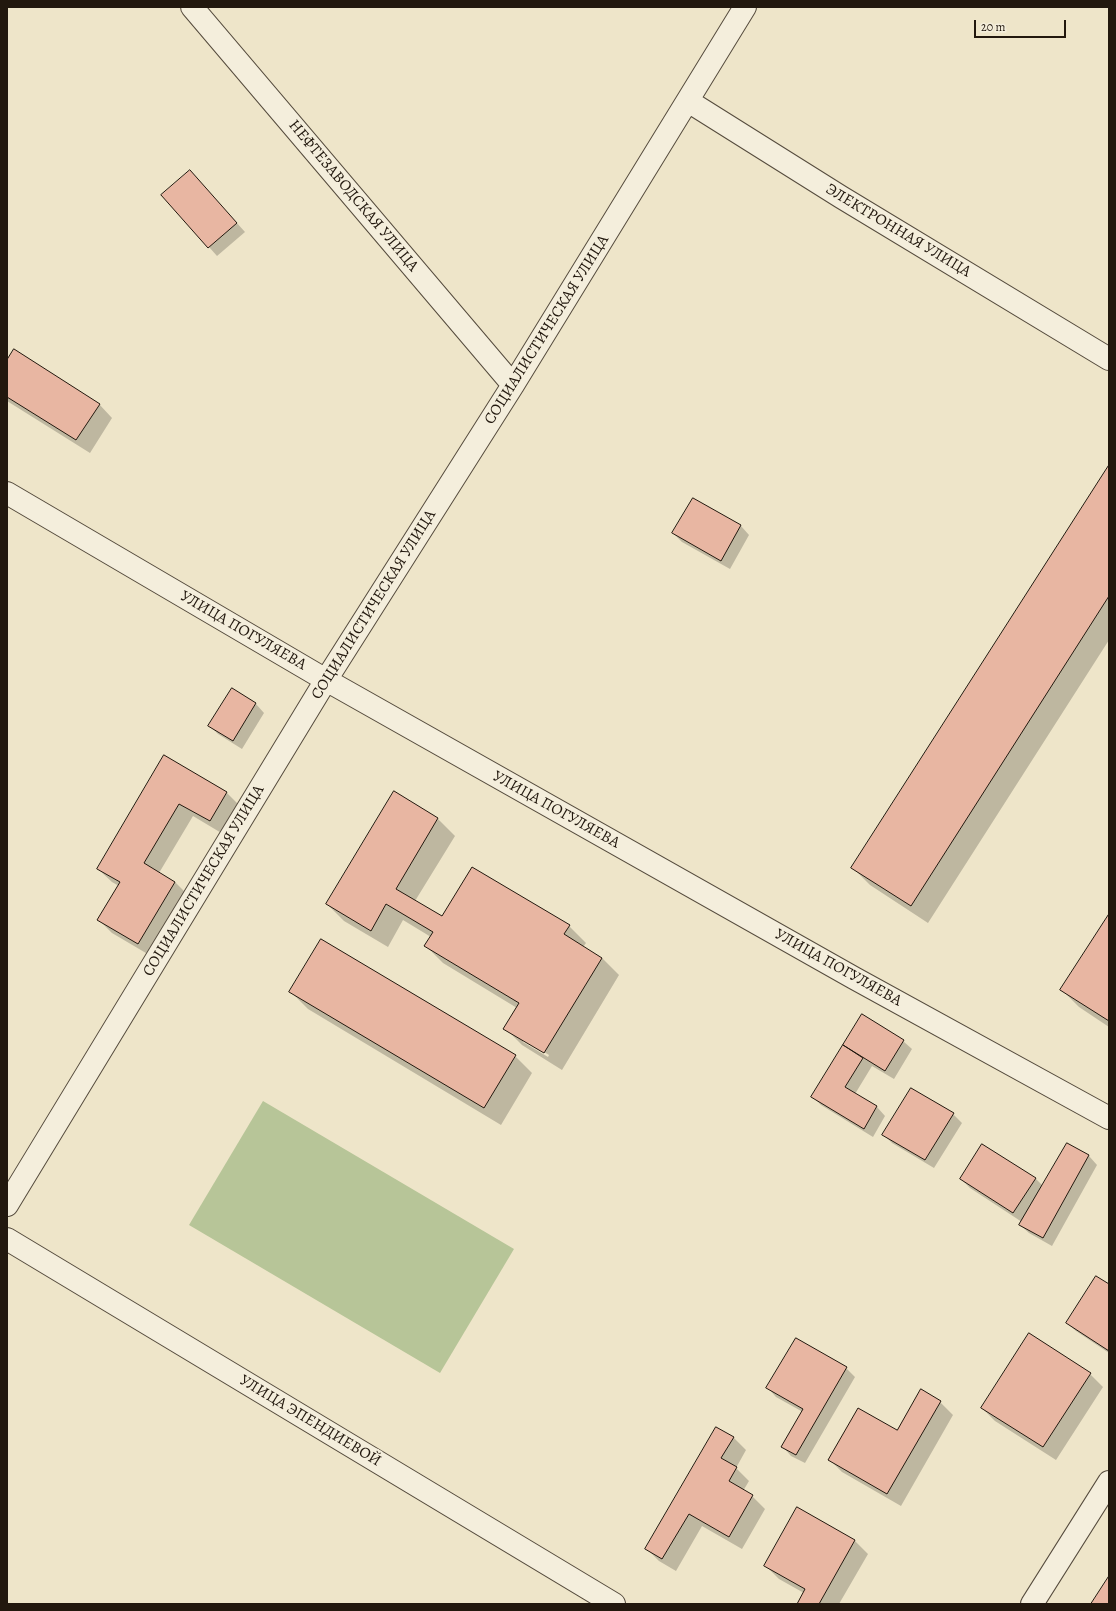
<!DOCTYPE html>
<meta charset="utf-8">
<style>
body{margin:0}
#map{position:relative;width:1116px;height:1611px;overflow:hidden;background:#eee5c9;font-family:Alegreya,serif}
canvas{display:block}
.frame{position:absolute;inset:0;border:8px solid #22180e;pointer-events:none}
.scale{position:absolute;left:974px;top:20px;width:92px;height:18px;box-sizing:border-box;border:2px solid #22180e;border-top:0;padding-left:5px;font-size:12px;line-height:14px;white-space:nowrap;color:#22180e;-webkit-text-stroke:3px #f4eedc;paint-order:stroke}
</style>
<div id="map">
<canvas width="1116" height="1611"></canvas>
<div class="frame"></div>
<div class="scale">20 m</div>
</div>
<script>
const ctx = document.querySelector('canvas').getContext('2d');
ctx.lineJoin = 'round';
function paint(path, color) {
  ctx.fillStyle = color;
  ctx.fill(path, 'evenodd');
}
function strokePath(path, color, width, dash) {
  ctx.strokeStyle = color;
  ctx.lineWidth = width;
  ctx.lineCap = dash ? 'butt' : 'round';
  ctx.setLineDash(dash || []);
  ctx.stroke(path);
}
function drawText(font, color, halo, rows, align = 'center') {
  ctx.font = font + ' Alegreya,serif';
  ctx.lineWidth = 4;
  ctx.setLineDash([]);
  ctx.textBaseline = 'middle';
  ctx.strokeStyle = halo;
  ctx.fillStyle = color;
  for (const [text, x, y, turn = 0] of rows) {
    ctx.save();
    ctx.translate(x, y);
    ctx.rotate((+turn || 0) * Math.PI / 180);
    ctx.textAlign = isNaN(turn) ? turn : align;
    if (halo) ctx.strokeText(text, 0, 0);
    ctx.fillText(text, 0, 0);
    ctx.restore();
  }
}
paint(new Path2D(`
 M 263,1101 L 514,1249 L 440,1373 L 189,1225 Z`), '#b7c598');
paint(new Path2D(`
 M 190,171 L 245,232 L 217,256 L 163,195 Z
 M 7,362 L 99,404 L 112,418 L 90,453 L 7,401 Z
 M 1109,467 L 1109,640 L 928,923 L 870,885 L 853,868 Z
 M 693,499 L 741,526 L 749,535 L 730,569 L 682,542 L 673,533 Z
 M 232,689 L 256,704 L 264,713 L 242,749 L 218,734 L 209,725 Z
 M 165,757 L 227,793 L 240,806 L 223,834 L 193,816 L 159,873 L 175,882 L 188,895 L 151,956 L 112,933 L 99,920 L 119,886 L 112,882 L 98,869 Z
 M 394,792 L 438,819 L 455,836 L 415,901 L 442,918 L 569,926 L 586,943 L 583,947 L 602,958 L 619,975 L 562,1070 L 522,1045 L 505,1028 L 517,1008 L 443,963 L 426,946 L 431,937 L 403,920 L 388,947 L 344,921 L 327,904 ZM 523,1039 L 549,1055 L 548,1057 L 523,1042 Z
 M 1109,916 L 1109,1027 L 1079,1007 L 1062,990 Z
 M 291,992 L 515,1056 L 532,1073 L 501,1125 L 308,1009 Z
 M 862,1016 L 903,1041 L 912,1049 L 894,1079 L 872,1066 L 855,1094 L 877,1107 L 885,1116 L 873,1137 L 821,1105 L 813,1097 Z
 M 953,1114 L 962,1123 L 934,1168 L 892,1143 L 884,1135 Z
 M 1067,1144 L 1089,1156 L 1097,1165 L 1052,1246 L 1029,1233 L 1020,1225 L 1022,1222 L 970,1188 L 961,1179 L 1035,1178 L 1043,1186 Z
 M 1109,1285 L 1109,1353 L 1076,1331 L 1067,1323 Z
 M 846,1368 L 855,1377 L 805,1463 L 791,1456 L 783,1447 L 803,1412 L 776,1397 L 768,1388 Z
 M 1090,1374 L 1103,1387 L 1056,1460 L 995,1421 L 982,1408 Z
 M 940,1402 L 953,1415 L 901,1506 L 842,1472 L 829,1459 L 898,1432 Z
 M 733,1437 L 746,1450 L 736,1468 L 749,1481 L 743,1491 L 752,1496 L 765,1509 L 742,1549 L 702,1526 L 676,1571 L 659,1561 L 646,1548 Z
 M 855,1541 L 868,1554 L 839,1604 L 798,1604 L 804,1593 L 779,1579 L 766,1566 Z`), '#0003');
const building = new Path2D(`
 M 190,170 L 237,223 L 208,248 L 161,195 Z
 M 14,349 L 100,404 L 76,440 L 7,397 L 7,360 Z
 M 1109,465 L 1109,596 L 911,906 L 851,868 Z
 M 693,498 L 741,525 L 721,561 L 672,533 Z
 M 232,688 L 256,703 L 233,741 L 208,726 Z
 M 164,755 L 227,792 L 210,821 L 179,804 L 144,863 L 175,882 L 138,944 L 97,920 L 120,882 L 97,869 Z
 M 394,791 L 438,818 L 396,889 L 442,916 L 472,867 L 570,925 L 564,934 L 602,958 L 544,1053 L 503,1029 L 519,1003 L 424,946 L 433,932 L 386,904 L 371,931 L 326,904 Z
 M 1109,914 L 1109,1021 L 1060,990 Z
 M 321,939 L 516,1055 L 484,1108 L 289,992 Z
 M 862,1014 L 904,1040 L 885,1071 L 843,1045 Z
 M 843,1045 L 863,1058 L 845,1087 L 877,1106 L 864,1129 L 811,1097 Z
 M 911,1088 L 954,1113 L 925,1160 L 882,1135 Z
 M 1067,1143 L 1089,1155 L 1043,1238 L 1019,1225 Z
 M 982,1144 L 1036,1178 L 1013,1213 L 960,1179 Z
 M 1096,1276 L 1109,1284 L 1109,1351 L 1066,1323 Z
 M 1029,1333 L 1091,1373 L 1043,1447 L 981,1408 Z
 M 796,1338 L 847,1367 L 796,1455 L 781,1447 L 803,1409 L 766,1388 Z
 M 921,1389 L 941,1401 L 887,1494 L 828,1460 L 858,1408 L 897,1430 Z
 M 716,1427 L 734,1437 L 721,1458 L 737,1467 L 729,1481 L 753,1495 L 729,1537 L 689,1514 L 662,1559 L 645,1549 Z
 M 797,1507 L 855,1540 L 819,1604 L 797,1604 L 805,1589 L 764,1566 Z
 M 1109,1576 L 1109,1604 L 1091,1604 Z`);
paint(building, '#e8b6a2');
strokePath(building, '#22180e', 1);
const minor = new Path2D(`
 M 192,7 L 513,385
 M 688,101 L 841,197 L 1109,359
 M 7,493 L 326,680 L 854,978 L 1109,1118
 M 7,1205 L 326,680 L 513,385 L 745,7
 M 7,1239 L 614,1604
 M 1032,1604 L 1109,1482`);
strokePath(minor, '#554b3d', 24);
strokePath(minor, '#f4eedc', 22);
drawText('16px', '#22180e', '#f4eedc', [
 ["НЕФТЕЗАВОДСКАЯ УЛИЦА",353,196,50],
 ["ЭЛЕКТРОННАЯ УЛИЦА",898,231,31],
 ["СОЦИАЛИСТИЧЕСКАЯ УЛИЦА",547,330,-58],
 ["СОЦИАЛИСТИЧЕСКАЯ УЛИЦА",374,605,-58],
 ["УЛИЦА ПОГУЛЯЕВА",243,631,30],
 ["УЛИЦА ПОГУЛЯЕВА",556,810,29],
 ["СОЦИАЛИСТИЧЕСКАЯ УЛИЦА",204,881,-59],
 ["УЛИЦА ПОГУЛЯЕВА",838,968,29],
 ["УЛИЦА ЭПЕНДИЕВОЙ",310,1421,31]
]);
</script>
